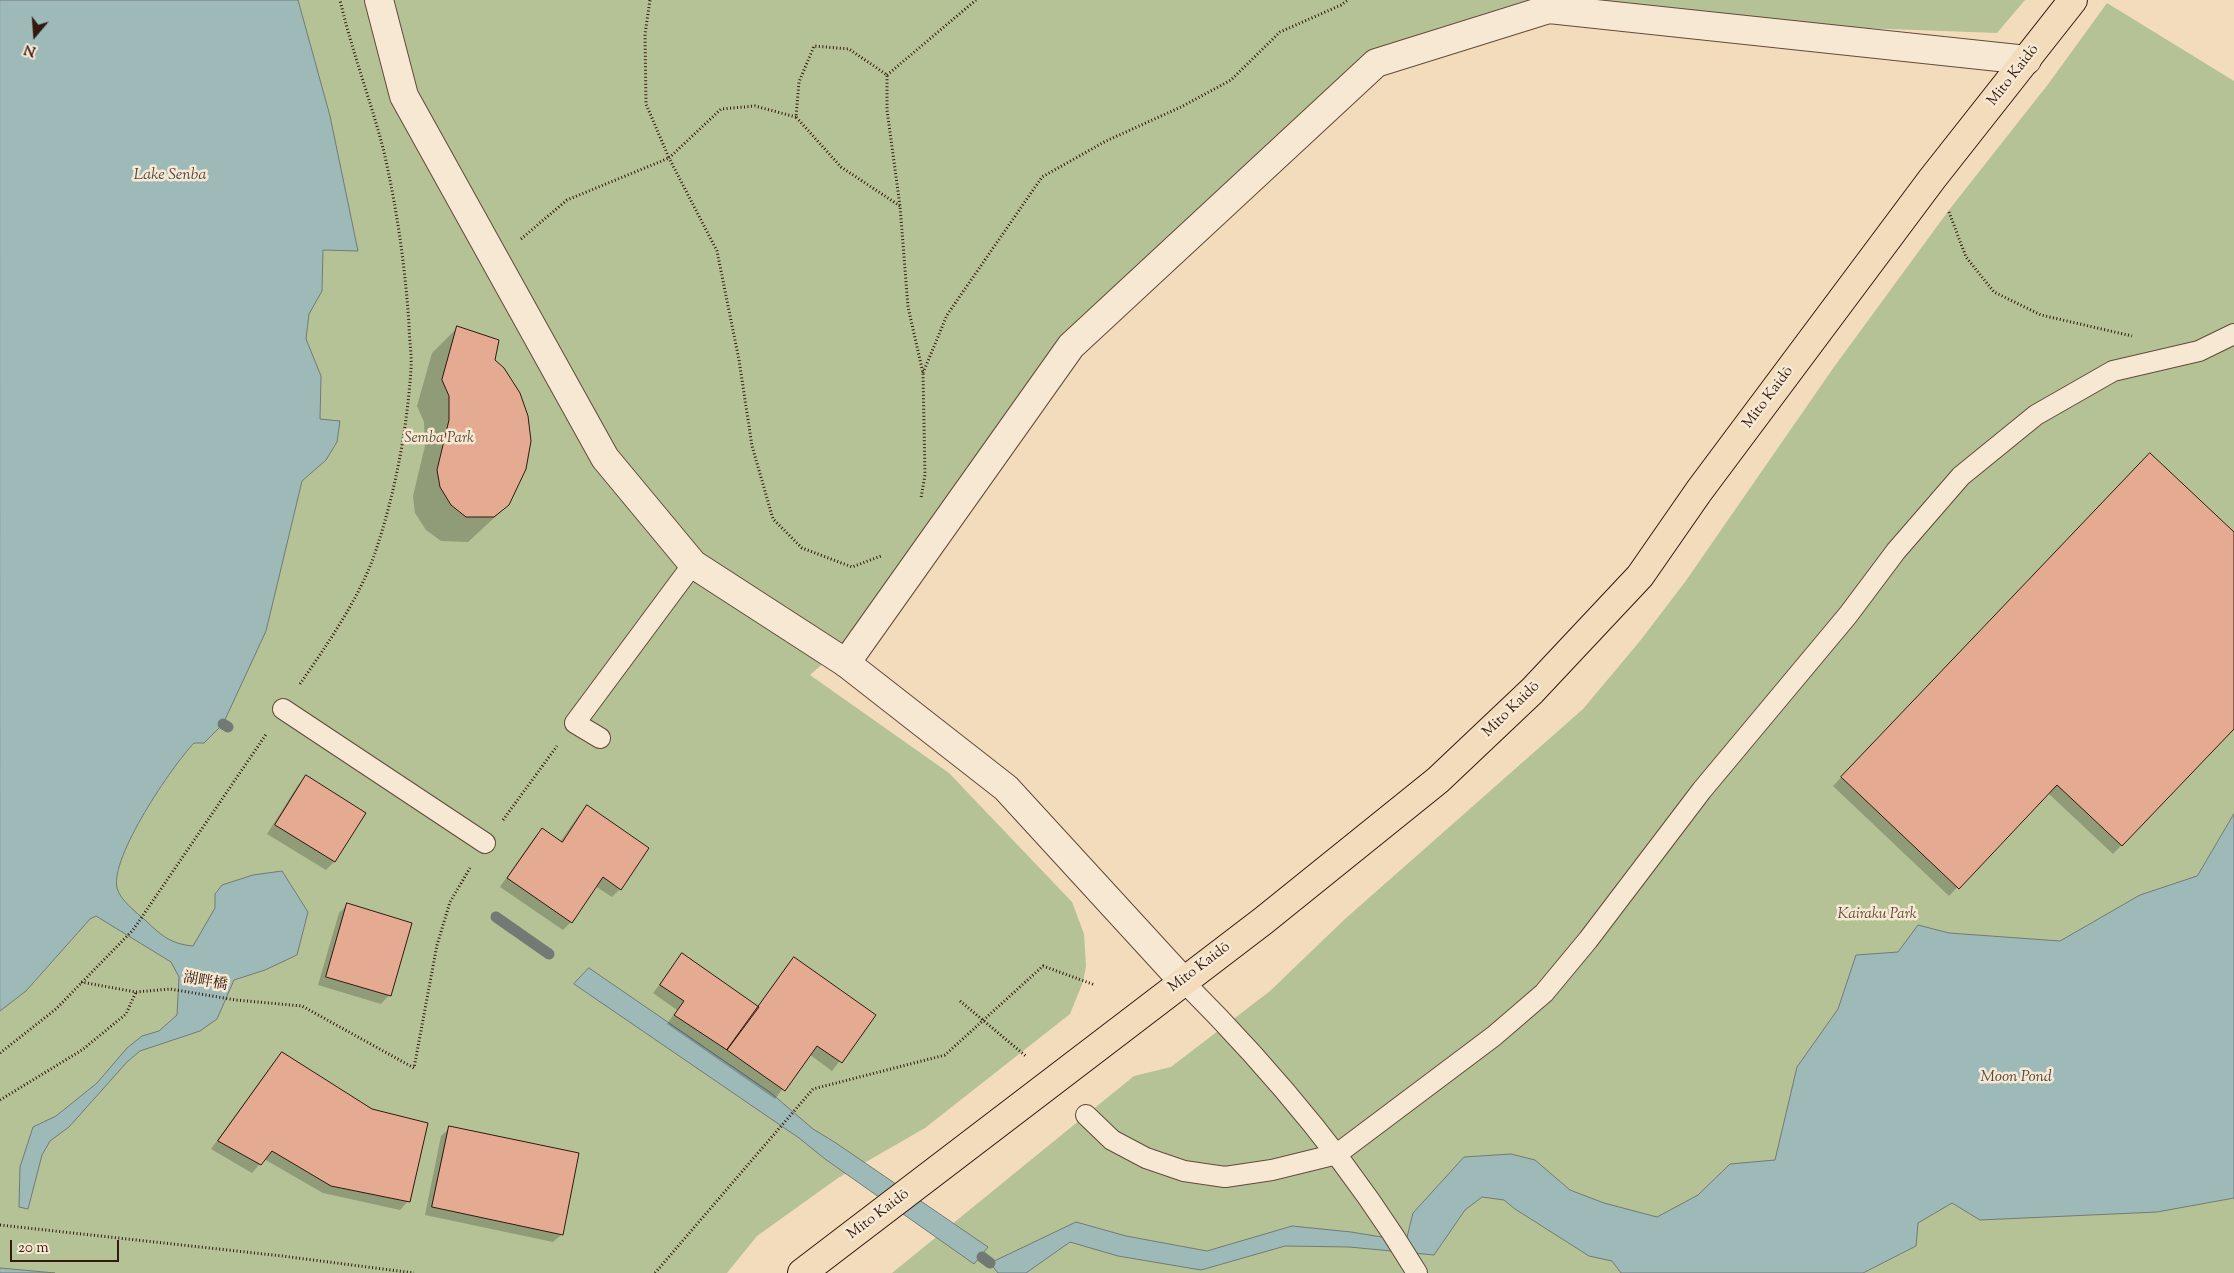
<!DOCTYPE html>
<meta charset="utf-8">
<style>
body{margin:0}
#map{position:relative;width:2234px;height:1273px;overflow:hidden;background:#f2dcbc;font-family:"Sorts Mill Goudy",serif}
canvas{display:block}
.north{position:absolute;left:10px;top:10px;width:50px;height:50px;-webkit-text-stroke:4px #f7e8d3;paint-order:stroke;rotate:198deg;font-size:14px;font-weight:700;line-height:20px;text-align:center;color:#33190f}
.north::after{content:'';display:block;margin:auto;width:18px;height:22px;background:#33190f;clip-path:polygon(50% 0,100% 100%,50% 72%,0 100%)}
.scale{position:absolute;left:10px;top:1240px;width:109px;height:22px;box-sizing:border-box;border:2px solid #33190f;border-top:0;padding-left:6px;font-size:15px;line-height:18px;white-space:nowrap;color:#33190f;-webkit-text-stroke:4px #f7e8d3;paint-order:stroke}
</style>
<div id="map">
<canvas width="2234" height="1273"></canvas>
<div class="north">N</div>
<div class="scale">20 m</div>
</div>
<script>
const ctx = document.querySelector('canvas').getContext('2d');
ctx.lineJoin = 'round';
function paint(path, color) {
  ctx.fillStyle = color;
  ctx.fill(path, 'evenodd');
}
function strokePath(path, color, width, dash) {
  ctx.strokeStyle = color;
  ctx.lineWidth = width;
  ctx.lineCap = dash ? 'butt' : 'round';
  ctx.setLineDash(dash || []);
  ctx.stroke(path);
}
function drawText(font, color, halo, rows, align = 'center') {
  ctx.font = font + ' "Sorts Mill Goudy","Noto Serif JP",serif';
  ctx.lineWidth = 5;
  ctx.setLineDash([]);
  ctx.textBaseline = 'middle';
  ctx.strokeStyle = halo;
  ctx.fillStyle = color;
  for (const [text, x, y, turn = 0] of rows) {
    ctx.save();
    ctx.translate(x, y);
    ctx.rotate((+turn || 0) * Math.PI / 180);
    ctx.textAlign = isNaN(turn) ? turn : align;
    if (halo) ctx.strokeText(text, 0, 0);
    ctx.fillText(text, 0, 0);
    ctx.restore();
  }
}
paint(new Path2D(`
 M 0,0 L 2025,0 L 1997,33 L 1672,21 L 1549,9 L 1376,63 L 1071,346 L 851,639 L 810,675 L 949,773 L 1072,902 L 1084,934 L 1086,966 L 1083,982 L 1070,1014 L 925,1128 L 838,1178 L 757,1236 L 727,1273 L 0,1273 Z
 M 2107,3 L 2234,81 L 2234,1273 L 892,1273 L 1134,1076 L 1171,1067 L 1270,991 L 1345,919 L 1583,709 L 1640,641 L 1685,582 L 1834,367 L 1949,210 L 2049,83 Z`), '#b4c296');
const water = new Path2D(`
 M 0,0 L 298,0 L 330,116 L 358,251 L 323,250 L 322,291 L 309,314 L 306,339 L 321,376 L 320,419 L 340,421 L 337,442 L 326,460 L 302,481 L 266,631 L 223,724 L 204,743 L 194,743 C 172,766 110,857 117,888 C 120,900 136,912 145,920 C 161,935 170,944 193,946 L 215,908 L 215,894 L 222,885 L 253,875 L 282,871 L 308,912 L 297,955 L 265,970 L 234,980 L 217,1019 L 200,1031 L 140,1051 L 127,1062 L 69,1127 L 50,1141 L 42,1155 L 28,1209 L 19,1207 L 20,1167 L 33,1127 L 56,1116 L 97,1083 L 127,1048 L 142,1036 L 159,1031 L 177,1015 L 179,977 L 171,962 L 96,916 L 90,919 L 26,991 L 0,1011 Z
 M 2234,814 L 2234,1198 L 2157,1212 L 1980,1220 L 1952,1203 L 1918,1223 L 1916,1246 L 1863,1273 L 1621,1273 L 1612,1261 L 1589,1256 L 1515,1209 L 1504,1200 L 1482,1197 L 1465,1210 L 1434,1255 L 1349,1247 L 1285,1246 L 1201,1270 L 1118,1256 L 1070,1242 L 1026,1273 L 998,1273 L 990,1263 L 1076,1222 L 1126,1236 L 1207,1251 L 1292,1226 L 1351,1232 L 1406,1241 L 1413,1213 L 1464,1157 L 1511,1154 L 1535,1160 L 1570,1190 L 1604,1203 L 1657,1217 L 1698,1195 L 1730,1164 L 1775,1160 L 1797,1067 L 1838,1009 L 1856,955 L 1898,952 L 1918,925 L 1949,933 L 2060,941 L 2140,895 L 2197,876 Z
 M 589,968 L 771,1093 L 813,1129 L 836,1143 L 988,1247 L 974,1264 L 825,1159 L 799,1138 L 574,984 Z
 M 0,1268 L 55,1273 L 0,1273 Z`);
paint(water, '#9dbab9');
strokePath(water, '#737a75', 1);
paint(new Path2D(`
 M 457,328 L 494,361 L 508,505 L 468,542 L 441,541 L 426,530 L 415,513 L 413,496 L 425,446 L 424,422 L 417,406 L 432,353 Z
 M 2142,463 L 2234,534 L 2234,727 L 2113,854 L 2048,793 L 1949,896 L 1833,786 Z
 M 306,777 L 364,813 L 334,862 L 326,870 L 267,834 L 298,785 Z
 M 587,807 L 620,889 L 612,897 L 595,886 L 571,922 L 563,930 L 500,887 L 534,838 L 542,829 L 560,842 L 579,815 Z
 M 347,905 L 389,995 L 381,1004 L 318,985 L 339,913 Z
 M 682,955 L 758,1007 L 786,967 L 794,959 L 874,1016 L 832,1071 L 809,1054 L 775,1099 L 667,1024 L 677,1010 L 653,993 Z
 M 282,1053 L 408,1201 L 400,1210 L 323,1193 L 264,1159 L 252,1173 L 211,1149 L 274,1062 Z
 M 450,1128 L 562,1234 L 553,1242 L 425,1215 L 441,1136 Z`), '#0003');
strokePath(new Path2D(`
 M 223,724 L 228,727
 M 496,917 L 549,954
 M 982,1257 L 990,1263`), '#737a75', 11);
const building = new Path2D(`
 M 457,326 L 499,340 L 495,360 L 504,368 L 520,393 L 528,416 L 531,441 L 526,469 L 509,505 L 494,517 L 466,517 L 451,505 L 440,487 L 437,470 L 449,420 L 449,396 L 442,380 Z
 M 2150,453 L 2234,532 L 2234,729 L 2122,846 L 2057,785 L 1959,889 L 1841,777 Z
 M 306,775 L 366,813 L 335,862 L 275,825 Z
 M 587,805 L 649,848 L 621,890 L 603,877 L 572,923 L 507,878 L 542,828 L 562,842 Z
 M 347,903 L 412,923 L 391,996 L 326,977 Z
 M 682,953 L 759,1007 L 727,1050 L 674,1015 L 684,1001 L 660,985 Z
 M 794,957 L 876,1015 L 842,1063 L 817,1046 L 785,1091 L 727,1050 Z
 M 282,1052 L 372,1109 L 428,1123 L 410,1202 L 331,1186 L 272,1151 L 261,1165 L 218,1141 Z
 M 449,1126 L 579,1153 L 563,1235 L 432,1207 Z`);
paint(building, '#e5ab92');
strokePath(building, '#33190f', 1);
const service = new Path2D(`
 M 283,709 L 485,843
 M 600,738 L 575,723 L 693,564
 M 1183,981 C 1271,1069 1353,1166 1417,1273
 M 1086,1115 L 1112,1140 L 1146,1158 L 1184,1171 L 1225,1177 L 1272,1170 L 1337,1154 L 1494,1036 L 1544,993 L 1588,940 L 1702,790 L 1848,615 L 1896,551 L 1961,476 L 2036,415 L 2113,371 L 2199,351 L 2234,334`);
const minor = new Path2D(`
 M 846,663 L 1071,346 L 1376,63 L 1549,9 L 2027,60`);
const tertiary = new Path2D(`
 M 379,0 L 404,96 L 605,458 L 693,564 L 846,663 L 1006,788 L 1183,981`);
const primary = new Path2D(`
 M 802,1273 L 1263,921 L 1438,780 L 1532,691 L 1640,576 L 1699,491 L 1932,179 L 2073,0`);
strokePath(service, '#634a3a', 22);
strokePath(minor, '#634a3a', 30);
strokePath(tertiary, '#634a3a', 30);
strokePath(primary, '#33190f', 30);
strokePath(new Path2D(`
 M 887,75 L 976,0
 M 796,117 L 755,106 L 721,109 L 669,158 L 717,251 L 739,360 L 752,446 L 773,519 L 802,548 L 852,567 L 881,556
 M 900,206 L 841,167 L 796,117 L 799,82 L 814,46 L 849,49 L 887,75 L 887,110 L 900,206 L 908,307 L 923,373 L 925,475 L 921,498
 M 1949,212 L 1966,257 L 1994,292 L 2041,315 L 2132,336
 M 521,239 L 567,200 L 669,158 L 646,104 L 645,34 L 650,0
 M 923,373 L 947,315 L 1042,177 L 1106,141 L 1181,107 L 1231,80 L 1280,32 L 1341,5 L 1348,0
 M 300,684 C 328,643 360,598 376,550 C 395,493 407,430 411,369 C 412,354 409,339 409,324 C 405,266 397,209 384,152 C 371,101 352,52 340,0
 M 503,820 L 557,746
 M 81,982 L 136,992 L 170,989 L 236,1000 L 302,1006 L 414,1068 L 437,945 L 450,902 L 470,868
 M 960,1001 L 1027,1057
 M 0,1053 L 56,1009 L 133,930 L 267,733
 M 0,1100 L 82,1050 L 126,1014 L 136,992
 M 0,1225 L 282,1256 L 414,1273
 M 655,1273 L 813,1089 L 945,1055 L 1043,966 L 1095,985`), '#33190f', 3, [1, 2.5]);
strokePath(service, '#f7e8d3', 20);
strokePath(minor, '#f7e8d3', 28);
strokePath(tertiary, '#f7e8d3', 28);
strokePath(primary, '#f2dcbc', 28);
drawText('15px', '#33190f', '#f7e8d3', [
 ["Mito Kaidō",2014,76,-52],
 ["Mito Kaidō",1769,398,-53],
 ["Mito Kaidō",1512,710,-44],
 ["Mito Kaidō",1200,968,-37],
 ["湖畔橋",205,983,10],
 ["Mito Kaidō",879,1215,-37]
]);
drawText('italic 15px', '#5a4c38', '#f7e8d3', [
 ["Semba Park",439,439],
 ["Kairaku Park",1877,915]
]);
drawText('italic 16px', '#534942', '#f7e8d3', [
 ["Lake Senba",170,176],
 ["Moon Pond",2016,1078]
]);
</script>
